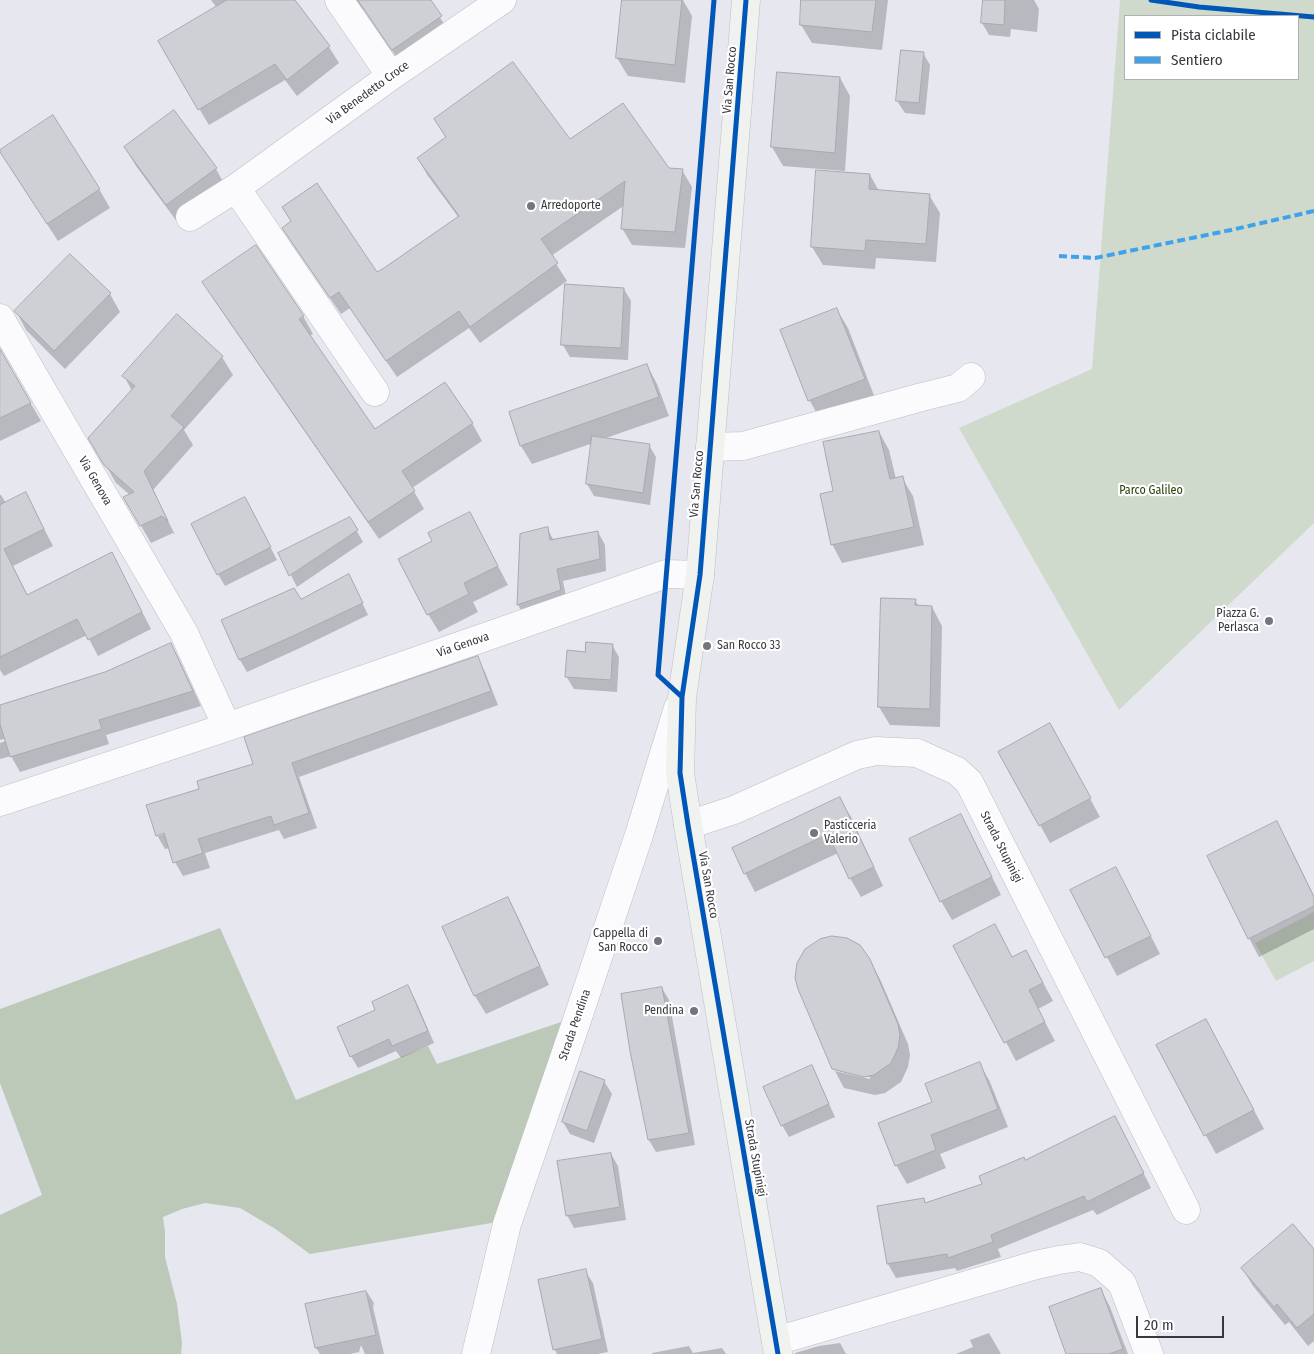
<!DOCTYPE html>
<style>
body{margin:0}
#map{position:relative;width:1314px;height:1354px;overflow:hidden;background:#e6e7ef;font-family:"Fira Sans Condensed",sans-serif}
canvas{display:block}
.legend{position:absolute;left:1124px;top:15px;width:175px;height:65px;box-sizing:border-box;background:#fff;border:1px solid #afb0b2;margin:0;padding:6px 9px;list-style:none;font-size:15px;color:#38393f}
.legend li{display:flex;align-items:center;gap:10px;height:25px}
.legend b{width:25px;border:1px solid #afb0b2}
.scale{position:absolute;left:1136px;top:1316px;width:88px;height:22px;box-sizing:border-box;border:2px solid #38393f;border-top:0;padding-left:6px;font-size:15px;line-height:18px;white-space:nowrap;color:#38393f;-webkit-text-stroke:4px #fff;paint-order:stroke}
</style>
<div id="map">
<canvas width="1314" height="1354"></canvas>
<ul class="legend">
<li><b style="height:6px;background:#0057b8"></b>Pista ciclabile</li>
<li><b style="height:6px;background:#3fa3ec"></b>Sentiero</li>
</ul>
<div class="scale">20 m</div>
</div>
<script>
const ctx = document.querySelector('canvas').getContext('2d');
ctx.lineJoin = 'round';
function paint(path, color) {
  ctx.fillStyle = color;
  ctx.fill(path, 'evenodd');
}
function strokePath(path, color, width, dash) {
  ctx.strokeStyle = color;
  ctx.lineWidth = width;
  ctx.lineCap = dash ? 'butt' : 'round';
  ctx.setLineDash(dash || []);
  ctx.stroke(path);
}
function drawText(font, color, halo, rows, align = 'center') {
  ctx.font = font + ' "Fira Sans Condensed",sans-serif';
  ctx.lineWidth = 4.5;
  ctx.setLineDash([]);
  ctx.textBaseline = 'middle';
  ctx.strokeStyle = halo;
  ctx.fillStyle = color;
  for (const [text, x, y, turn = 0] of rows) {
    ctx.save();
    ctx.translate(x, y);
    ctx.rotate((+turn || 0) * Math.PI / 180);
    ctx.textAlign = isNaN(turn) ? turn : align;
    if (halo) ctx.strokeText(text, 0, 0);
    ctx.fillText(text, 0, 0);
    ctx.restore();
  }
}
paint(new Path2D(`
 M 1120,0 L 1314,0 L 1314,523 L 1119,710 L 959,428 L 1092,369 ZM 1298,16 L 1298,79 L 1125,79 L 1125,16 Z
 M 1314,912 L 1314,961 L 1276,981 L 1255,943 Z`), '#cfdacc');
paint(new Path2D(`
 M 220,928 L 296,1100 L 428,1046 L 437,1064 L 570,1019 L 497,1222 L 310,1254 L 274,1228 L 240,1208 L 205,1203 L 182,1209 L 163,1217 L 165,1232 L 165,1257 L 177,1304 L 182,1343 L 181,1354 L 0,1354 L 0,1215 L 42,1195 L 0,1083 L 0,1009 Z`), '#bcc9b8');
paint(new Path2D(`
 M 211,0 L 293,0 L 329,47 L 339,63 L 297,96 L 285,80 L 209,125 L 159,42 L 217,8 Z
 M 354,0 L 429,0 L 451,35 L 404,68 L 364,10 L 356,4 Z
 M 623,0 L 683,0 L 692,16 L 685,83 L 628,76 L 617,58 Z
 M 803,0 L 888,0 L 882,50 L 812,43 L 801,25 Z
 M 984,0 L 1034,0 L 1039,9 L 1037,32 L 1011,29 L 1010,37 L 989,35 L 982,23 Z
 M 923,53 L 930,65 L 925,115 L 905,113 L 897,101 Z
 M 778,73 L 840,78 L 850,96 L 845,171 L 783,166 L 772,147 Z
 M 174,112 L 216,169 L 226,187 L 178,223 L 136,166 L 125,148 Z
 M 435,120 L 570,141 L 668,169 L 682,170 L 692,187 L 685,248 L 632,245 L 622,228 L 625,205 L 551,256 L 567,281 L 480,343 L 469,328 L 397,377 L 350,308 L 341,314 L 293,245 L 284,228 L 377,273 L 459,218 L 428,176 L 418,159 L 446,138 Z
 M 11,169 L 99,189 L 110,208 L 58,241 Z
 M 870,175 L 879,191 L 929,195 L 940,213 L 936,262 L 876,258 L 875,269 L 823,265 L 812,247 Z
 M 204,282 L 303,316 L 313,334 L 309,336 L 375,431 L 472,423 L 482,441 L 412,488 L 424,509 L 379,539 L 214,300 Z
 M 624,289 L 631,301 L 628,360 L 570,357 L 563,345 Z
 M 110,294 L 120,312 L 65,369 L 26,330 L 16,311 Z
 M 837,310 L 848,328 L 875,398 L 820,419 L 810,401 L 782,331 Z
 M 177,316 L 222,357 L 233,375 L 184,430 L 193,445 L 153,490 L 175,535 L 173,533 L 151,543 L 125,498 L 130,495 L 116,483 L 90,438 L 132,391 L 124,376 Z
 M 647,365 L 657,384 L 669,416 L 603,439 L 649,445 L 656,457 L 650,505 L 594,496 L 587,484 L 593,443 L 532,464 L 521,446 Z
 M 10,368 L 41,421 L 0,441 L 0,373 Z
 M 879,432 L 889,450 L 896,479 L 902,478 L 913,496 L 924,545 L 842,563 L 832,544 L 835,492 Z
 M 0,495 L 1,495 L 6,503 L 35,511 L 53,546 L 13,566 L 28,596 L 112,554 L 151,629 L 98,656 L 87,635 L 4,676 L 0,670 Z
 M 252,511 L 277,560 L 225,586 L 218,574 Z
 M 470,513 L 508,585 L 473,602 L 478,612 L 439,632 L 428,614 L 434,542 Z
 M 350,519 L 363,542 L 297,587 L 280,553 Z
 M 547,528 L 554,541 L 598,532 L 605,545 L 606,571 L 563,581 L 567,602 L 525,616 L 518,605 Z
 M 355,588 L 368,615 L 300,648 L 247,672 L 240,660 L 223,621 Z
 M 915,600 L 919,607 L 932,607 L 942,626 L 940,727 L 890,725 L 879,707 Z
 M 171,644 L 179,659 L 201,706 L 106,735 L 109,744 L 20,772 L 11,756 L 0,759 L 0,743 L 11,739 L 11,737 L 0,740 L 0,706 L 106,673 Z
 M 612,645 L 619,657 L 617,692 L 574,689 L 566,676 L 586,653 Z
 M 477,658 L 485,672 L 498,705 L 299,777 L 317,828 L 284,839 L 279,830 L 205,853 L 210,868 L 183,876 L 175,862 L 170,848 L 165,849 L 157,835 L 148,806 L 200,789 L 198,782 L 255,764 L 246,738 ZM 170,830 L 170,832 L 158,836 L 158,834 Z
 M 1060,743 L 1100,817 L 1050,843 L 1040,825 Z
 M 840,799 L 851,817 L 883,886 L 861,897 L 850,878 L 838,853 L 755,892 L 745,873 Z
 M 971,834 L 1001,895 L 952,920 L 941,901 Z
 M 1287,841 L 1314,896 L 1314,929 L 1259,957 L 1249,938 Z
 M 1126,887 L 1160,954 L 1117,976 L 1072,891 Z
 M 507,898 L 518,917 L 549,985 L 486,1014 L 475,996 L 444,927 Z
 M 955,946 L 1012,958 L 1026,951 L 1053,1001 L 1038,1009 L 1055,1041 L 1016,1061 Z
 M 869,959 L 880,979 L 908,1044 L 910,1055 L 908,1067 L 901,1082 L 885,1093 L 875,1095 L 844,1088 L 835,1071 L 870,1079 L 870,1077 L 834,1069 L 834,1070 L 799,989 Z
 M 408,987 L 415,999 L 434,1043 L 401,1058 L 396,1051 L 358,1068 L 351,1056 L 377,1011 Z
 M 662,988 L 669,1000 L 695,1145 L 656,1152 L 649,1140 Z
 M 1216,1039 L 1264,1129 L 1216,1154 L 1157,1046 Z
 M 980,1064 L 990,1082 L 1008,1127 L 940,1154 L 946,1168 L 907,1184 L 896,1165 L 934,1103 Z
 M 811,1067 L 818,1079 L 835,1117 L 789,1137 L 782,1125 Z
 M 604,1081 L 612,1094 L 594,1143 L 570,1134 L 563,1122 Z
 M 1123,1132 L 1151,1188 L 1097,1215 L 1093,1210 L 998,1249 L 1001,1257 L 957,1271 L 955,1268 L 896,1278 L 888,1264 L 924,1199 L 926,1204 L 984,1184 L 1025,1162 Z
 M 611,1154 L 618,1166 L 626,1220 L 574,1228 L 567,1215 Z
 M 1314,1251 L 1314,1341 L 1308,1346 L 1289,1322 L 1285,1325 L 1253,1286 L 1242,1268 Z
 M 585,1271 L 593,1283 L 608,1352 L 597,1354 L 557,1354 L 555,1350 Z
 M 1101,1290 L 1110,1307 L 1128,1354 L 1067,1354 Z
 M 367,1292 L 374,1303 L 373,1307 L 384,1354 L 365,1354 L 361,1345 L 359,1352 L 350,1354 L 320,1354 L 316,1348 L 306,1305 Z
 M 989,1333 L 1001,1354 L 956,1354 L 973,1347 L 970,1340 Z
 M 840,1343 L 846,1354 L 795,1354 L 795,1353 L 819,1346 Z
 M 689,1346 L 693,1353 L 722,1348 L 726,1354 L 652,1354 L 652,1353 Z`), '#0003');
const building = new Path2D(`
 M 227,0 L 295,0 L 330,46 L 287,80 L 275,64 L 198,110 L 158,41 Z
 M 358,0 L 431,0 L 442,16 L 392,50 Z
 M 622,0 L 682,0 L 675,65 L 616,58 Z
 M 801,0 L 876,0 L 872,32 L 800,25 Z
 M 983,0 L 1005,0 L 1004,25 L 981,23 Z
 M 901,50 L 924,52 L 919,103 L 896,101 Z
 M 513,62 L 570,139 L 623,103 L 669,168 L 683,169 L 675,232 L 621,229 L 625,181 L 541,239 L 558,263 L 470,327 L 459,311 L 386,361 L 339,292 L 330,298 L 282,228 L 291,221 L 282,207 L 317,183 L 377,272 L 384,268 L 459,216 L 417,158 L 446,137 L 434,119 Z
 M 777,72 L 840,77 L 835,153 L 771,147 Z
 M 174,110 L 217,168 L 166,205 L 124,147 Z
 M 53,115 L 100,189 L 47,224 L 0,152 L 0,150 Z
 M 816,170 L 870,174 L 869,189 L 930,194 L 926,244 L 866,240 L 865,251 L 811,247 Z
 M 256,245 L 304,316 L 299,319 L 375,429 L 445,382 L 473,423 L 402,471 L 415,491 L 368,522 L 202,282 Z
 M 70,254 L 111,293 L 54,351 L 14,311 Z
 M 565,284 L 624,288 L 621,348 L 561,345 Z
 M 837,308 L 865,379 L 808,401 L 780,330 Z
 M 177,314 L 223,356 L 171,416 L 184,427 L 144,471 L 168,521 L 162,516 L 140,526 L 123,497 L 134,492 L 104,465 L 88,438 L 135,386 L 122,376 Z
 M 0,349 L 31,403 L 0,418 Z
 M 647,364 L 659,397 L 520,446 L 509,412 Z
 M 879,431 L 890,479 L 903,476 L 914,527 L 831,545 L 820,494 L 833,491 L 823,442 Z
 M 592,436 L 650,444 L 643,493 L 586,484 Z
 M 26,492 L 44,529 L 4,549 L 27,595 L 112,552 L 142,612 L 88,640 L 77,619 L 0,657 L 0,505 Z
 M 245,497 L 271,547 L 217,575 L 191,524 Z
 M 470,512 L 498,566 L 464,583 L 469,594 L 427,615 L 398,559 L 432,541 L 428,533 Z
 M 350,517 L 358,530 L 289,576 L 278,553 Z
 M 548,527 L 550,540 L 598,531 L 600,559 L 557,569 L 561,590 L 517,605 L 520,534 Z
 M 349,574 L 363,603 L 293,636 L 239,660 L 221,620 L 294,588 L 301,599 Z
 M 881,598 L 916,599 L 915,605 L 932,606 L 930,709 L 878,707 Z
 M 586,642 L 613,644 L 611,680 L 565,677 L 567,650 L 585,652 Z
 M 171,643 L 193,691 L 99,720 L 102,729 L 10,757 L 0,724 L 0,705 L 105,672 Z
 M 478,656 L 491,691 L 292,763 L 309,813 L 274,825 L 271,816 L 198,839 L 203,853 L 173,863 L 164,833 L 156,836 L 146,805 L 199,789 L 197,781 L 253,764 L 244,737 Z
 M 1050,723 L 1091,798 L 1039,826 L 998,752 Z
 M 840,797 L 874,867 L 849,879 L 828,834 L 744,874 L 732,848 Z
 M 961,814 L 992,877 L 940,902 L 909,839 Z
 M 1277,821 L 1314,897 L 1314,906 L 1248,939 L 1207,856 Z
 M 1116,867 L 1151,936 L 1105,958 L 1070,890 Z
 M 508,897 L 540,966 L 474,996 L 442,927 Z
 M 995,924 L 1012,957 L 1026,950 L 1043,983 L 1029,990 L 1045,1022 L 1004,1043 L 953,946 Z
 M 832,936 L 847,938 L 860,945 L 870,959 L 898,1024 L 900,1035 L 898,1048 L 891,1063 L 874,1075 L 864,1077 L 832,1069 L 798,989 L 795,978 L 797,963 L 805,949 L 820,939 Z
 M 408,985 L 428,1031 L 392,1046 L 389,1039 L 350,1057 L 337,1027 L 375,1010 L 372,1002 Z
 M 662,987 L 689,1133 L 648,1140 L 630,1051 L 621,994 Z
 M 1206,1019 L 1254,1110 L 1204,1136 L 1156,1045 Z
 M 980,1062 L 998,1109 L 931,1135 L 936,1150 L 895,1166 L 878,1123 L 932,1102 L 925,1084 Z
 M 812,1065 L 829,1104 L 781,1126 L 763,1087 Z
 M 580,1071 L 605,1080 L 587,1131 L 562,1122 Z
 M 1115,1116 L 1144,1173 L 1087,1202 L 1084,1196 L 991,1235 L 993,1242 L 948,1258 L 947,1254 L 887,1264 L 877,1206 L 924,1198 L 925,1203 L 982,1184 L 979,1176 L 1024,1157 L 1025,1160 Z
 M 611,1153 L 620,1207 L 566,1216 L 557,1161 Z
 M 1293,1224 L 1314,1249 L 1314,1314 L 1297,1328 L 1277,1304 L 1274,1307 L 1241,1268 Z
 M 586,1269 L 602,1339 L 553,1350 L 538,1280 Z
 M 1101,1288 L 1123,1349 L 1109,1354 L 1066,1354 L 1049,1307 Z
 M 366,1291 L 376,1335 L 315,1348 L 305,1304 Z`);
paint(building, '#cfd0d6');
strokePath(building, '#a8a9af', 1);
const street = new Path2D(`
 M 339,0 L 391,76
 M 236,188 L 375,392
 M 190,217 L 236,188 L 391,76 L 502,0
 M 0,318 L 184,633 L 227,727
 M 710,447 L 743,446 L 922,397 L 958,388 L 971,377
 M 0,802 L 227,727 L 666,574 L 700,575
 M 688,825 L 734,810 L 857,755 L 876,751 L 917,753 L 957,771 L 969,782 L 1186,1210
 M 776,1341 L 1036,1265 L 1059,1260 L 1080,1257 L 1099,1263 L 1122,1283 L 1149,1354
 M 476,1354 L 507,1224 L 576,1023 L 639,835 L 678,708`);
const secondary = new Path2D(`
 M 746,0 L 700,575 L 682,697 L 680,773 L 688,825 L 778,1354`);
strokePath(street, '#bdbec4', 29);
strokePath(secondary, '#bdbec4', 29);
strokePath(street, '#fbfbfd', 28);
strokePath(secondary, '#f0f2f0', 28);
strokePath(new Path2D(`
 M 1059,256 L 1095,258 L 1231,230 L 1314,211`), '#3fa3ec', 4, [8, 4]);
strokePath(new Path2D(`
 M 746,0 L 700,575 L 682,697 L 680,773 L 688,825 L 778,1354
 M 1151,0 L 1199,7 L 1314,17
 M 682,697 L 658,675 L 714,0`), '#0057b8', 5);
for (const [x, y, r, color] of [
 [531,206,5,"#75767d"],
 [1269,621,5,"#75767d"],
 [707,646,5,"#75767d"],
 [814,833,5,"#75767d"],
 [658,941,5,"#75767d"],
 [694,1011,5,"#75767d"]
]) {
  const dot = new Path2D();
  dot.arc(x, y, r, 0, 2 * Math.PI);
  ctx.fillStyle = color;
  ctx.fill(dot);
  strokePath(dot, '#fff', 2);
}
drawText('12px', '#38393f', '#fff', [
 ["Via San Rocco",730,80,-85],
 ["Via Benedetto Croce",368,93,-36],
 ["Via Genova",95,481,60],
 ["Via San Rocco",697,484,-85],
 ["Via Genova",463,645,-19],
 ["Strada Stupinigi",1001,847,63],
 ["Via San Rocco",708,885,80],
 ["Strada Pendina",575,1025,-71],
 ["Strada Stupinigi",755,1158,80]
]);
drawText('12px', '#38393f', '#fff', [
 ["Arredoporte",541,206],
 ["Piazza G.",1259,614,"right"],
 ["Perlasca",1259,628,"right"],
 ["San Rocco 33",717,646],
 ["Pasticceria",824,826],
 ["Valerio",824,840],
 ["Cappella di",648,934,"right"],
 ["San Rocco",648,948,"right"],
 ["Pendina",684,1011,"right"]
], 'left');
drawText('12px', '#26430b', '#fff', [
 ["Parco Galileo",1151,491]
]);
</script>
